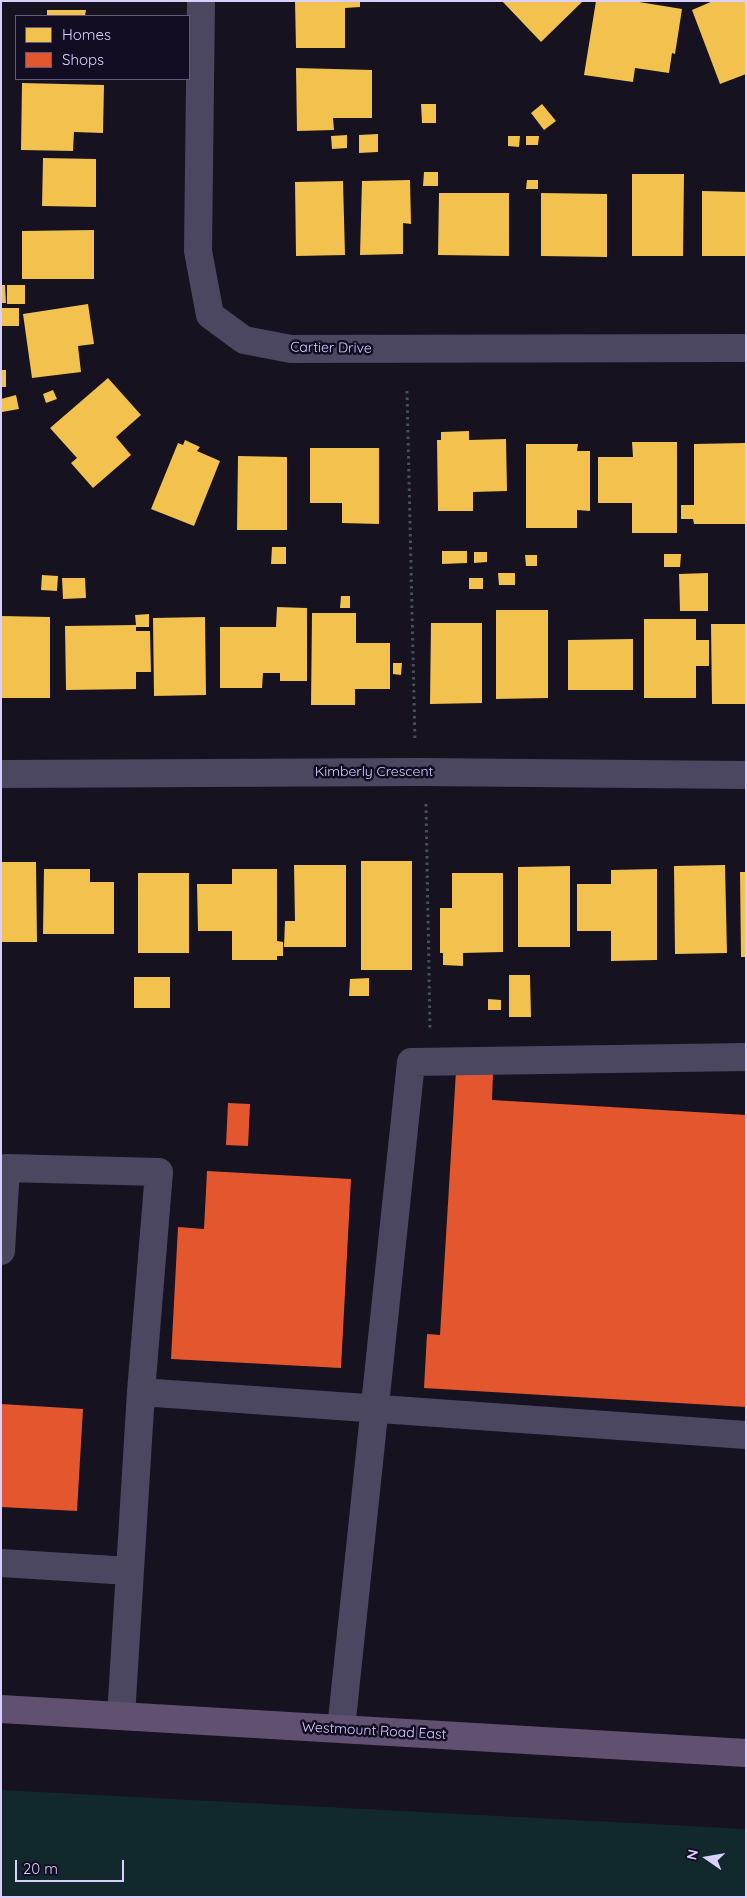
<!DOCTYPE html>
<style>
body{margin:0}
#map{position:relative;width:747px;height:1898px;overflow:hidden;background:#16121f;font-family:Quicksand,sans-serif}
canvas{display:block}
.frame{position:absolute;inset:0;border:2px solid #dad0ff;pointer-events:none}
.legend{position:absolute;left:15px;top:15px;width:175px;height:65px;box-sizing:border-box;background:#130d24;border:1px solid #635b7c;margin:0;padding:6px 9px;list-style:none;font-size:15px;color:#dad0ff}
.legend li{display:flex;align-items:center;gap:10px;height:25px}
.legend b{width:25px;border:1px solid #635b7c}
.north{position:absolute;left:682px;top:1833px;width:50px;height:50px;-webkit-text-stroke:4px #130d24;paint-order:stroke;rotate:283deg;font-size:14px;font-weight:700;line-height:20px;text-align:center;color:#dad0ff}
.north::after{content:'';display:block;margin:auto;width:18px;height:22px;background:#dad0ff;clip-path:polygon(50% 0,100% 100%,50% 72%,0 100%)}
.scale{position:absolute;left:15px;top:1860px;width:109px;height:22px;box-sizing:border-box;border:2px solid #dad0ff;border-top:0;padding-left:6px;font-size:15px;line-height:18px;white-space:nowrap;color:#dad0ff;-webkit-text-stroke:4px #130d24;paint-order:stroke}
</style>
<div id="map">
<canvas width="747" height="1898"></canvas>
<div class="frame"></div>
<ul class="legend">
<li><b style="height:14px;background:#f2c14e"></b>Homes</li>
<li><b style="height:14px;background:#e4572e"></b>Shops</li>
</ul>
<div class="north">N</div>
<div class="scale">20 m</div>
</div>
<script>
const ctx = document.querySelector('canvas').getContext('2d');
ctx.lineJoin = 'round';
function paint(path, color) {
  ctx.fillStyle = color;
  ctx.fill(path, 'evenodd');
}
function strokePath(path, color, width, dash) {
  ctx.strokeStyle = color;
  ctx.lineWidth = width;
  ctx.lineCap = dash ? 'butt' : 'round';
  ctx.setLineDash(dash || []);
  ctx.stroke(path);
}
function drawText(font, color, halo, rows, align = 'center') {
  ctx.font = font + ' Quicksand,sans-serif';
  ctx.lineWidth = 5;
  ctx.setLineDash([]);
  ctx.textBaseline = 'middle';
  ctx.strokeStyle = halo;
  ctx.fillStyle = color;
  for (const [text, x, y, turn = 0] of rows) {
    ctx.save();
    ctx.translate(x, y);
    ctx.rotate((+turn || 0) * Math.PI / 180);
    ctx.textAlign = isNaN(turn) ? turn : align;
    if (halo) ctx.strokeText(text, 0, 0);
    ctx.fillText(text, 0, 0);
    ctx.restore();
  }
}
paint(new Path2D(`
 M 1,1790 L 746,1829 L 746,1897 L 1,1897 Z`), '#11292c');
paint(new Path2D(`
 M 295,1 L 360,1 L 360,7 L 345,8 L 345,48 L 296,48 Z
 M 502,1 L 583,1 L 541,42 Z
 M 596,1 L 633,1 L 682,9 L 675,54 L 672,53 L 669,73 L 635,68 L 633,82 L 584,75 Z
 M 713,1 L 746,1 L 746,74 L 720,84 L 692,10 Z
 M 47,10 L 86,10 L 85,16 L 47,16 Z
 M 296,68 L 372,70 L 372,118 L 333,118 L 334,130 L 297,131 Z
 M 22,83 L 104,85 L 103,133 L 74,132 L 73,151 L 21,150 Z
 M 421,104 L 436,104 L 436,123 L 422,123 Z
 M 542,104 L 556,121 L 544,130 L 531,113 Z
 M 378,134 L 378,152 L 359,153 L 359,135 Z
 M 347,135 L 347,148 L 332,149 L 331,136 Z
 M 508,136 L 520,136 L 519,147 L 508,146 Z
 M 526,136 L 539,136 L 538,145 L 526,145 Z
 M 43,158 L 96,159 L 96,207 L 42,206 Z
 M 424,172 L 438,172 L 438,186 L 423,186 Z
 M 632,174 L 684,174 L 683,256 L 632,256 Z
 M 410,180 L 411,224 L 403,223 L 403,254 L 360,255 L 362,181 Z
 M 527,180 L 538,180 L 538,189 L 526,189 Z
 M 343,181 L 345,255 L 296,256 L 295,182 Z
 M 702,191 L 746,192 L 746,256 L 702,256 Z
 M 439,193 L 509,193 L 509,256 L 438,255 Z
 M 541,193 L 607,194 L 607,257 L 541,256 Z
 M 94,230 L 94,279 L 22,279 L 22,231 Z
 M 1,285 L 5,285 L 6,303 L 1,303 Z
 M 7,285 L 25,285 L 25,304 L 7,304 Z
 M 88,304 L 94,344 L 78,346 L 81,372 L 32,378 L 23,314 Z
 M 1,308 L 19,308 L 19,326 L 1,326 Z
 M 1,370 L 6,370 L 6,387 L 1,387 Z
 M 108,378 L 141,415 L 116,437 L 131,455 L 93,488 L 71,463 L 77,458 L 50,428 Z
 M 53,390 L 57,399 L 46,403 L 43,394 Z
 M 16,395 L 19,409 L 2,412 L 1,399 Z
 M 469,431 L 469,440 L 506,439 L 507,491 L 473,492 L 473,511 L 438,511 L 437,440 L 441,440 L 441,432 Z
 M 185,440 L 200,447 L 197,451 L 220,461 L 194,526 L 151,509 L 178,443 L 183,445 Z
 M 632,442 L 677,442 L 677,533 L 632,533 L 632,503 L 598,503 L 598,457 L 633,457 Z
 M 746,443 L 745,524 L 694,524 L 693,519 L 681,519 L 681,505 L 694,505 L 694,444 Z
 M 526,444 L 578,444 L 577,451 L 590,451 L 590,511 L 577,510 L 577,528 L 526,528 Z
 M 310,448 L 379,448 L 379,524 L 342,523 L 342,503 L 310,503 Z
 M 238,456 L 287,457 L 287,530 L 237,530 Z
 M 272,547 L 286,547 L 286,564 L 271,564 Z
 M 442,551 L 467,551 L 467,563 L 442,564 Z
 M 474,552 L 487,552 L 487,562 L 474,563 Z
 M 664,554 L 681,554 L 680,567 L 664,567 Z
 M 525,555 L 537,555 L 537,566 L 526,566 Z
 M 498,573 L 515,573 L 515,585 L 499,585 Z
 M 708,573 L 708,611 L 680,611 L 679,574 Z
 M 42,575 L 58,576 L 57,591 L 41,590 Z
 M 62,578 L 85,578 L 86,598 L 63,599 Z
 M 469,578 L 483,578 L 483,589 L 469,589 Z
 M 341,596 L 350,596 L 350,608 L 340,608 Z
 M 277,607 L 307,608 L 307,681 L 280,681 L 280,673 L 263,673 L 262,688 L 220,688 L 220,627 L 276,627 Z
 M 496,610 L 548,610 L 548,698 L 496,699 Z
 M 312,613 L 356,613 L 356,643 L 390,643 L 390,689 L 355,689 L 355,705 L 311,705 Z
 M 149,614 L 149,627 L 136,627 L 136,631 L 150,631 L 151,672 L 136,672 L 136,689 L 66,690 L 65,626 L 136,625 L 135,615 Z
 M 1,616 L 50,617 L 50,698 L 1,698 Z
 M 205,617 L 206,695 L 154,696 L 153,618 Z
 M 644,619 L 696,619 L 696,640 L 709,640 L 709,666 L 696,666 L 696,698 L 644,698 Z
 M 431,623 L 482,623 L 482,703 L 430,704 Z
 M 711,624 L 746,624 L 746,704 L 712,704 Z
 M 633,639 L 633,690 L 568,690 L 568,640 Z
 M 393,663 L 402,663 L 401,675 L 393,674 Z
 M 361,861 L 412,861 L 412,970 L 361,970 Z
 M 1,862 L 36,862 L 37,942 L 1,942 Z
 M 294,865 L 346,865 L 346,947 L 284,947 L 285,921 L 295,921 Z
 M 725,865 L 727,953 L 675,954 L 674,866 Z
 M 570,866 L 570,947 L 518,947 L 518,867 Z
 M 44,869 L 90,869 L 90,882 L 114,882 L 114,934 L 43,934 Z
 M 232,869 L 277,869 L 277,941 L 283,942 L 283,956 L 277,956 L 277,960 L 232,960 L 232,931 L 198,931 L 197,884 L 232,884 Z
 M 657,869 L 657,960 L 611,961 L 611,931 L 577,931 L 577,884 L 611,884 L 611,870 Z
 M 740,872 L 746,872 L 746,957 L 741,957 Z
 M 138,873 L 189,873 L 189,953 L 138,953 Z
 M 452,873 L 503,873 L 503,952 L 463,953 L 463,966 L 443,965 L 443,953 L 440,953 L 440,908 L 452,908 Z
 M 509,975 L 530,975 L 531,1017 L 509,1017 Z
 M 134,977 L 170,977 L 170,1008 L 134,1008 Z
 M 369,978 L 369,996 L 349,996 L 350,979 Z
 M 488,999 L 501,1000 L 501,1010 L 488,1010 Z`), '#f2c14e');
paint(new Path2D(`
 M 456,1071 L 493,1073 L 492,1100 L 746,1115 L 746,1407 L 424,1388 L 427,1334 L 440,1335 Z
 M 228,1103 L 250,1104 L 248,1146 L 226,1145 Z
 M 207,1171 L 351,1179 L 341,1368 L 171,1359 L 178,1227 L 204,1229 Z
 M 1,1404 L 83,1409 L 77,1511 L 1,1507 Z`), '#e4572e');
strokePath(new Path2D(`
 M 407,391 L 415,741
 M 426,804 L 430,1030`), '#465160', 3, [2.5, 4]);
strokePath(new Path2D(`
 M 201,1 L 198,251 L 210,315 L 244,340 L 291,349 L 746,348
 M 1,774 L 420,772 L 746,775
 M 1,1251 L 6,1168 L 159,1172 L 141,1392 L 121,1716
 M 141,1392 L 746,1435
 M 1,1563 L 130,1571
 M 341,1729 L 411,1062 L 746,1057`), '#4b4760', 28);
strokePath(new Path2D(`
 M 1,1709 L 746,1753`), '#605171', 28);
drawText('14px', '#dad0ff', '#130d24', [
 ["Cartier Drive",331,348,1],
 ["Kimberly Crescent",374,772],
 ["Westmount Road East",374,1731,3]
]);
</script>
